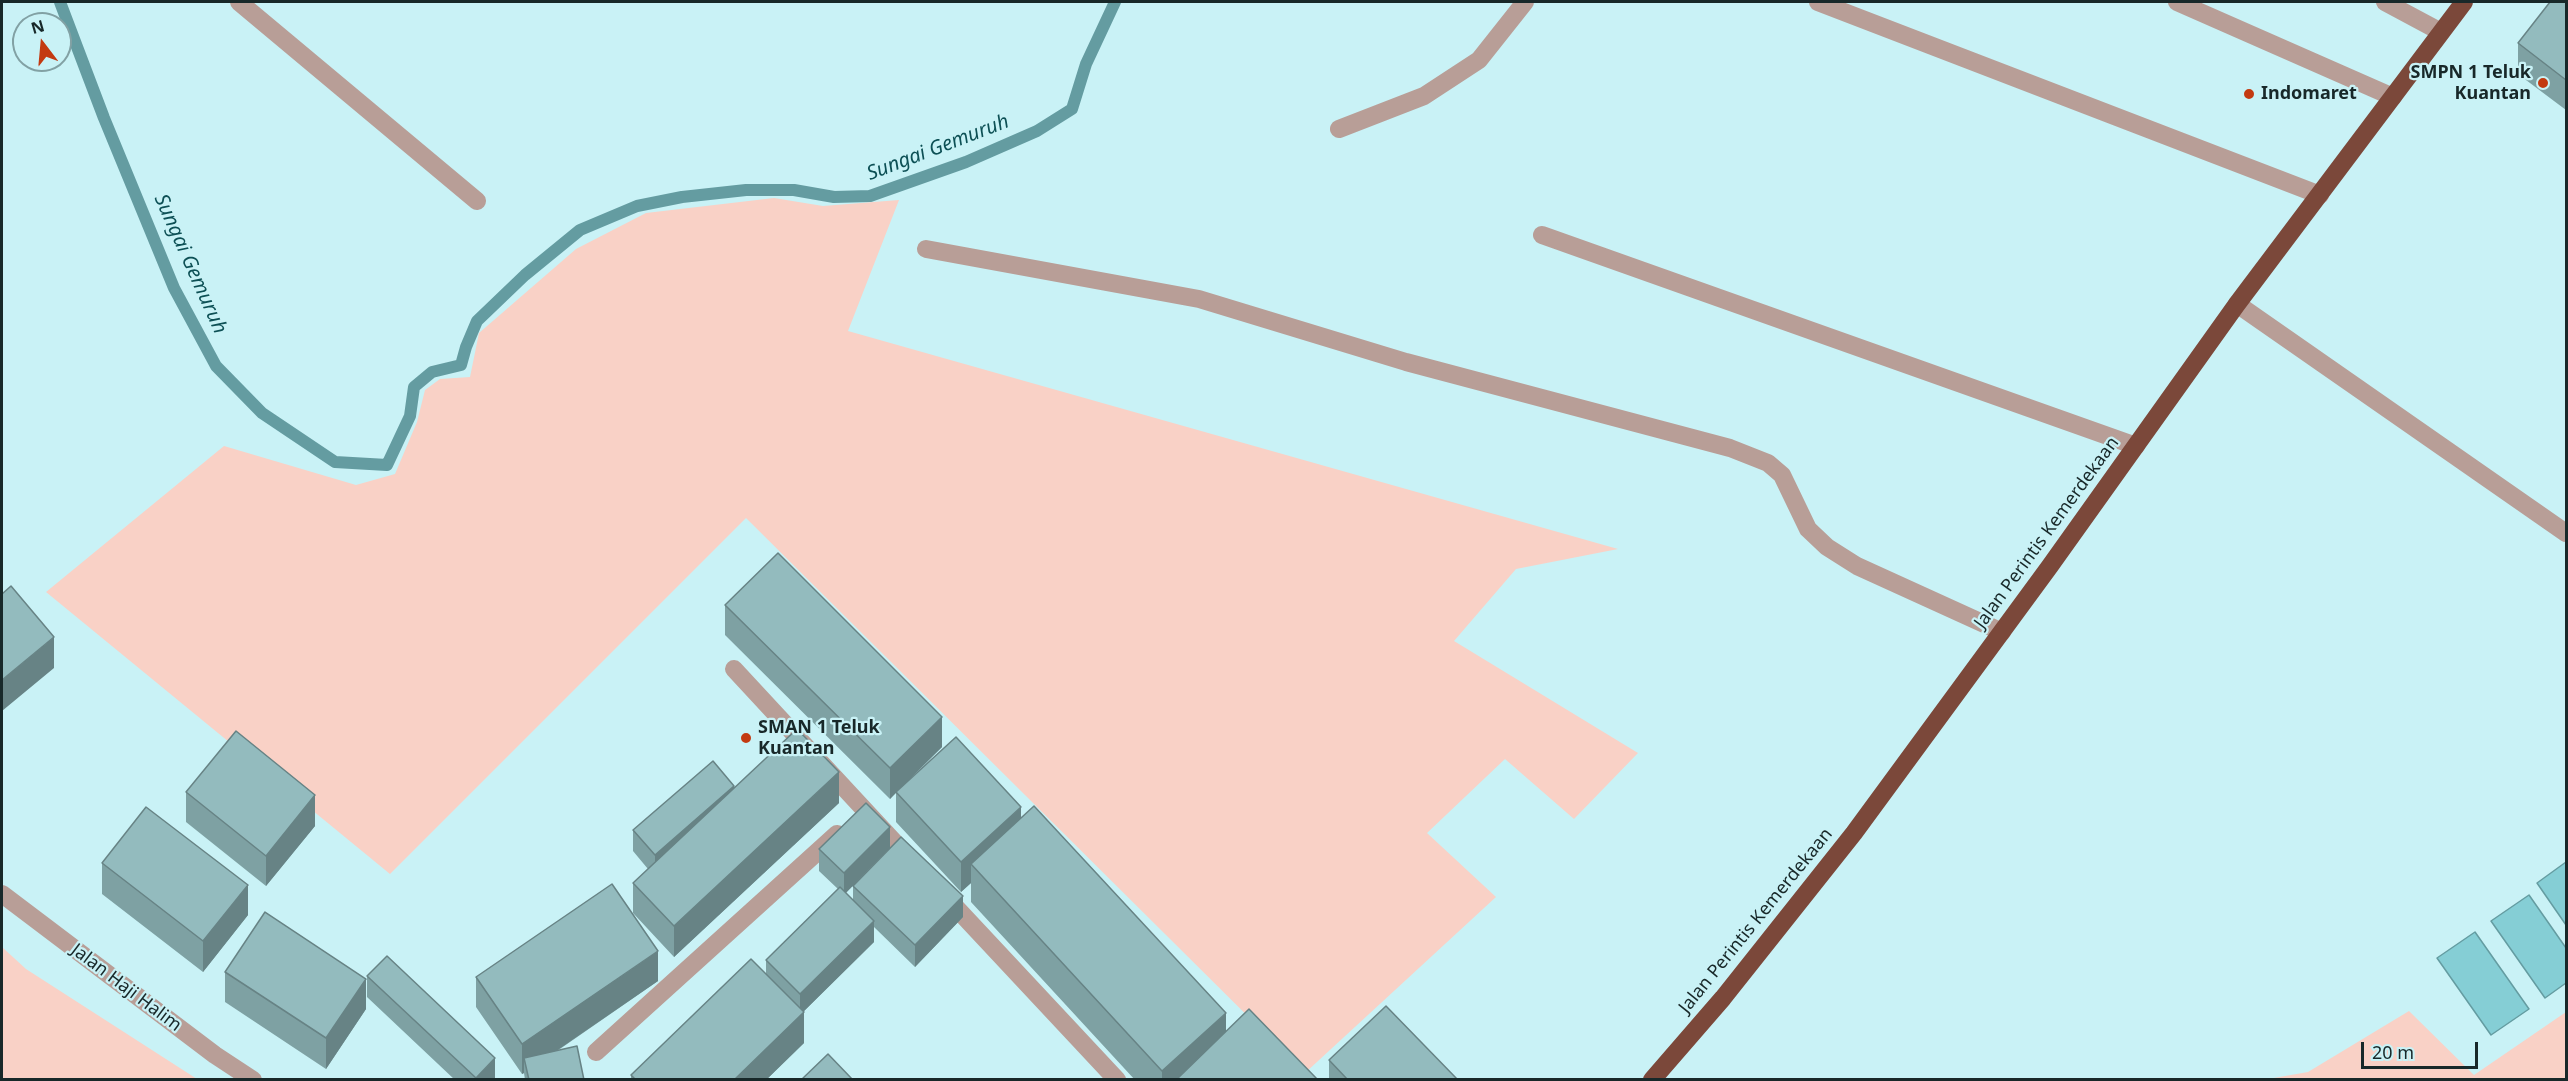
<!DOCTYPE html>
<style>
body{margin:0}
#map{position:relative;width:2568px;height:1081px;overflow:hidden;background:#c9f2f6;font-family:"Noto Sans",sans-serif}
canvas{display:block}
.frame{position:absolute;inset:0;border:3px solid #182829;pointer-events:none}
.north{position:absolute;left:12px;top:12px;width:60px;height:60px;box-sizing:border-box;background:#c9f2f6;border:2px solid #82a1a4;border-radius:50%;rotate:344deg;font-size:16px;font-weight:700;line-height:24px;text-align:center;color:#182829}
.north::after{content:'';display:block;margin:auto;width:21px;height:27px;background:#c33a11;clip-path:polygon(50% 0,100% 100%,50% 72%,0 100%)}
.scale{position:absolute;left:2361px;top:1042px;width:117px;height:27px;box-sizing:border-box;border:3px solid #182829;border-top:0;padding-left:8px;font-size:18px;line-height:21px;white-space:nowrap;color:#182829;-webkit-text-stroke:4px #c9f2f6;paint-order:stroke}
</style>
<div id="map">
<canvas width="2568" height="1081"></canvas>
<div class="frame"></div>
<div class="north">N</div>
<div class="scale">20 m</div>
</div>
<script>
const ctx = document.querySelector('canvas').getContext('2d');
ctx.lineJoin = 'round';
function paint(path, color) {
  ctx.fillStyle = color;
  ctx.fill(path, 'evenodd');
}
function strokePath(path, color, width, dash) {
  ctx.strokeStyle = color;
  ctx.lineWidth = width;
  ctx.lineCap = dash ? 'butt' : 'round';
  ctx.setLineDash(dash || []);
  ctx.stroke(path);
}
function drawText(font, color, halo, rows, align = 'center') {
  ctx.font = font + ' "Noto Sans",sans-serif';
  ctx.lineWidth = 4.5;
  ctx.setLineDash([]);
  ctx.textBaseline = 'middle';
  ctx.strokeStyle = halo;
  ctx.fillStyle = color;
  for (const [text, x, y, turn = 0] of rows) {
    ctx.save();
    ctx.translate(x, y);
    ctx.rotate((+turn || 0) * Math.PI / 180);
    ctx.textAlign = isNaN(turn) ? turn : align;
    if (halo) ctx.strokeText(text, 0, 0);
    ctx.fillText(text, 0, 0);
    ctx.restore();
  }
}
paint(new Path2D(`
 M 774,198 L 823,206 L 899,200 L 848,331 L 1618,549 L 1516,569 L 1454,641 L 1638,753 L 1574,819 L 1505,759 L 1427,833 L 1496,897 L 1305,1073 L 746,518 L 390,874 L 46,592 L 224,446 L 356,485 L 395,474 L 417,422 L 425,390 L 440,379 L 470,377 L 479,333 L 576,249 L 646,213 Z
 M 2,947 L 26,969 L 197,1079 L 2,1079 Z
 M 2409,1011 L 2474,1075 L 2566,1012 L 2566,1079 L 2268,1079 L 2308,1072 Z`), '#f9d1c6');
const water = new Path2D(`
 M 2566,862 L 2566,925 L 2537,883 Z
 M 2529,895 L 2566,948 L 2566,983 L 2545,998 L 2491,921 Z
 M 2475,932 L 2529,1009 L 2491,1035 L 2437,958 Z`);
paint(water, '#85ced5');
strokePath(water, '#649ca1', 1.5);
strokePath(new Path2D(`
 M 60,2 L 104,118 L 174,288 L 216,366 L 262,413 L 335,462 L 387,465 L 410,416 L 414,387 L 432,372 L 461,365 L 466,347 L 477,321 L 525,275 L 580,230 L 637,206 L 682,197 L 746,190 L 794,190 L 834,197 L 870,196 L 966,162 L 1037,131 L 1072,109 L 1086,64 L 1115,2`), '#649ca1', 12);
strokePath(new Path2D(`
 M 734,669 L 911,860
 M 946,897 L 1117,1080
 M 596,1052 L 837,834`), '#b89e97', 18);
strokePath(new Path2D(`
 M 239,2 L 477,201
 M 1818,2 L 2320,195
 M 2177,2 L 2393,97
 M 2385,2 L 2441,32
 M 1339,129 L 1424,96 L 1479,60 L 1525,2
 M 1542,235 L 2136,446
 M 926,249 L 1199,299 L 1406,362 L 1730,448 L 1768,463 L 1782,475 L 1808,529 L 1827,547 L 1857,566 L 2002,632
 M 2237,304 L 2566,533
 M 2,894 L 215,1055 L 253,1080`), '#b89e97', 18);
strokePath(new Path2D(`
 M 1652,1080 L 1723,998 L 1854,833 L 2050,566 L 2237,304 L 2464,2`), '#7b483a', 18);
paint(new Path2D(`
 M 2566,2 L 2566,110 L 2518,74 L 2518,43 Z
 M 725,605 L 942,747 L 897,791 L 1021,818 L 1226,1031 L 1318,1080 L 1135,1080 L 971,902 L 971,883 L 961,892 L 896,822 L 896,792 L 890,799 L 725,635 Z
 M 734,788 L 839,803 L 674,957 L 633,913 L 633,883 L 648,869 L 633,851 L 633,830 Z
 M 186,792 L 315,826 L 266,886 L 186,822 Z
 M 866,803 L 846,893 L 853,900 L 853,886 L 963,917 L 915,967 L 874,927 L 874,942 L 803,1012 L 804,1043 L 766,1080 L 631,1080 L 631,1075 L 766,974 L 766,960 L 838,889 L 819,871 L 819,849 Z
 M 102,863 L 248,915 L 203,972 L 102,894 Z
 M 225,972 L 366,1009 L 326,1069 L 225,1002 Z
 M 367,976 L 495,1079 L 494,1080 L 455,1080 L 367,997 Z
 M 476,977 L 658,981 L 557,1051 L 584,1080 L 525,1080 L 524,1073 L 522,1074 L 476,1007 Z
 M 1329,1060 L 1458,1080 L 1329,1080 Z`), '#7ea1a3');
paint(new Path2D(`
 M 54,637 L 54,668 L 2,711 L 2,680 Z
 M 942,717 L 942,747 L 890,799 L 890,768 Z
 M 839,772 L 839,803 L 674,957 L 674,926 Z
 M 734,786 L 734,807 L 655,876 L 655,855 Z
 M 315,795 L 315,826 L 266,886 L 266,856 Z
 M 1021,807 L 1021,838 L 971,864 L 971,883 L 961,892 L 961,862 Z
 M 890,827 L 890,848 L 844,895 L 844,873 Z
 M 248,885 L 248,915 L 203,972 L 203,941 Z
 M 963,896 L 963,917 L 915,967 L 915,945 Z
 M 874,921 L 874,942 L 800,1015 L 800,994 Z
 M 658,951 L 658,981 L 527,1071 L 524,1058 L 524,1073 L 522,1074 L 522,1044 Z
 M 366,979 L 366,1009 L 326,1069 L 326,1038 Z
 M 804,1012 L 804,1043 L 766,1080 L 734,1080 Z
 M 1226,1013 L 1226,1051 L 1195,1080 L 1162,1080 L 1162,1071 Z
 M 495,1058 L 495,1079 L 494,1080 L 476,1080 L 476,1078 Z`), '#678385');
const building = new Path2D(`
 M 2550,2 L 2566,2 L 2566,80 L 2518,43 Z
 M 778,553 L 942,717 L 890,768 L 725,605 Z
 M 11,586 L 54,637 L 2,680 L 2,594 Z
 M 797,729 L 839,772 L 674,926 L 633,883 Z
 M 236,731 L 315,795 L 266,856 L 186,792 Z
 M 956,737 L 1021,807 L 961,862 L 896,792 Z
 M 713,761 L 734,786 L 655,855 L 633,830 Z
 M 866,803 L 890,827 L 844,873 L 819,849 Z
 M 1034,806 L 1226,1013 L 1162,1071 L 971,864 Z
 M 146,807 L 248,885 L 203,941 L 102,863 Z
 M 901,837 L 963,896 L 915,945 L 853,886 Z
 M 612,884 L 658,951 L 522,1044 L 476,977 Z
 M 840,887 L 874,921 L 800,994 L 766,960 Z
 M 265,912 L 366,979 L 326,1038 L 225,972 Z
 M 387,956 L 495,1058 L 476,1078 L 367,976 Z
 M 751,959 L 804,1012 L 734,1080 L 636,1080 L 631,1075 Z
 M 1386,1006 L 1458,1080 L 1348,1080 L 1329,1060 Z
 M 1249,1009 L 1318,1080 L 1176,1080 Z
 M 577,1046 L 584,1080 L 529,1080 L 524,1058 Z
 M 828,1054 L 853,1080 L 801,1080 Z`);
paint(building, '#93bbbe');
strokePath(building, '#678385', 1.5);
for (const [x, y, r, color] of [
 [2543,83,6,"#c33a11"],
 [2249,94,6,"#c33a11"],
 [746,738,6,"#c33a11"]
]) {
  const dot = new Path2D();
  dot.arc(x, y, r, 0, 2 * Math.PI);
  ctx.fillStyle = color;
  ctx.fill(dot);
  strokePath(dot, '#c9f2f6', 2);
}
drawText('bold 18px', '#182829', '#c9f2f6', [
 ["SMPN 1 Teluk",2531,73,"right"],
 ["Kuantan",2531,94,"right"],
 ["Indomaret",2261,94],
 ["SMAN 1 Teluk",758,728],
 ["Kuantan",758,749]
], 'left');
drawText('18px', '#182829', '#c9f2f6', [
 ["Jalan Perintis Kemerdekaan",2047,533,-54],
 ["Jalan Perintis Kemerdekaan",1756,921,-51],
 ["Jalan Haji Halim",126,988,37]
]);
drawText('italic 20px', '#0d5055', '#c9f2f6', [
 ["Sungai Gemuruh",938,148,-21],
 ["Sungai Gemuruh",190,264,66]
]);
</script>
